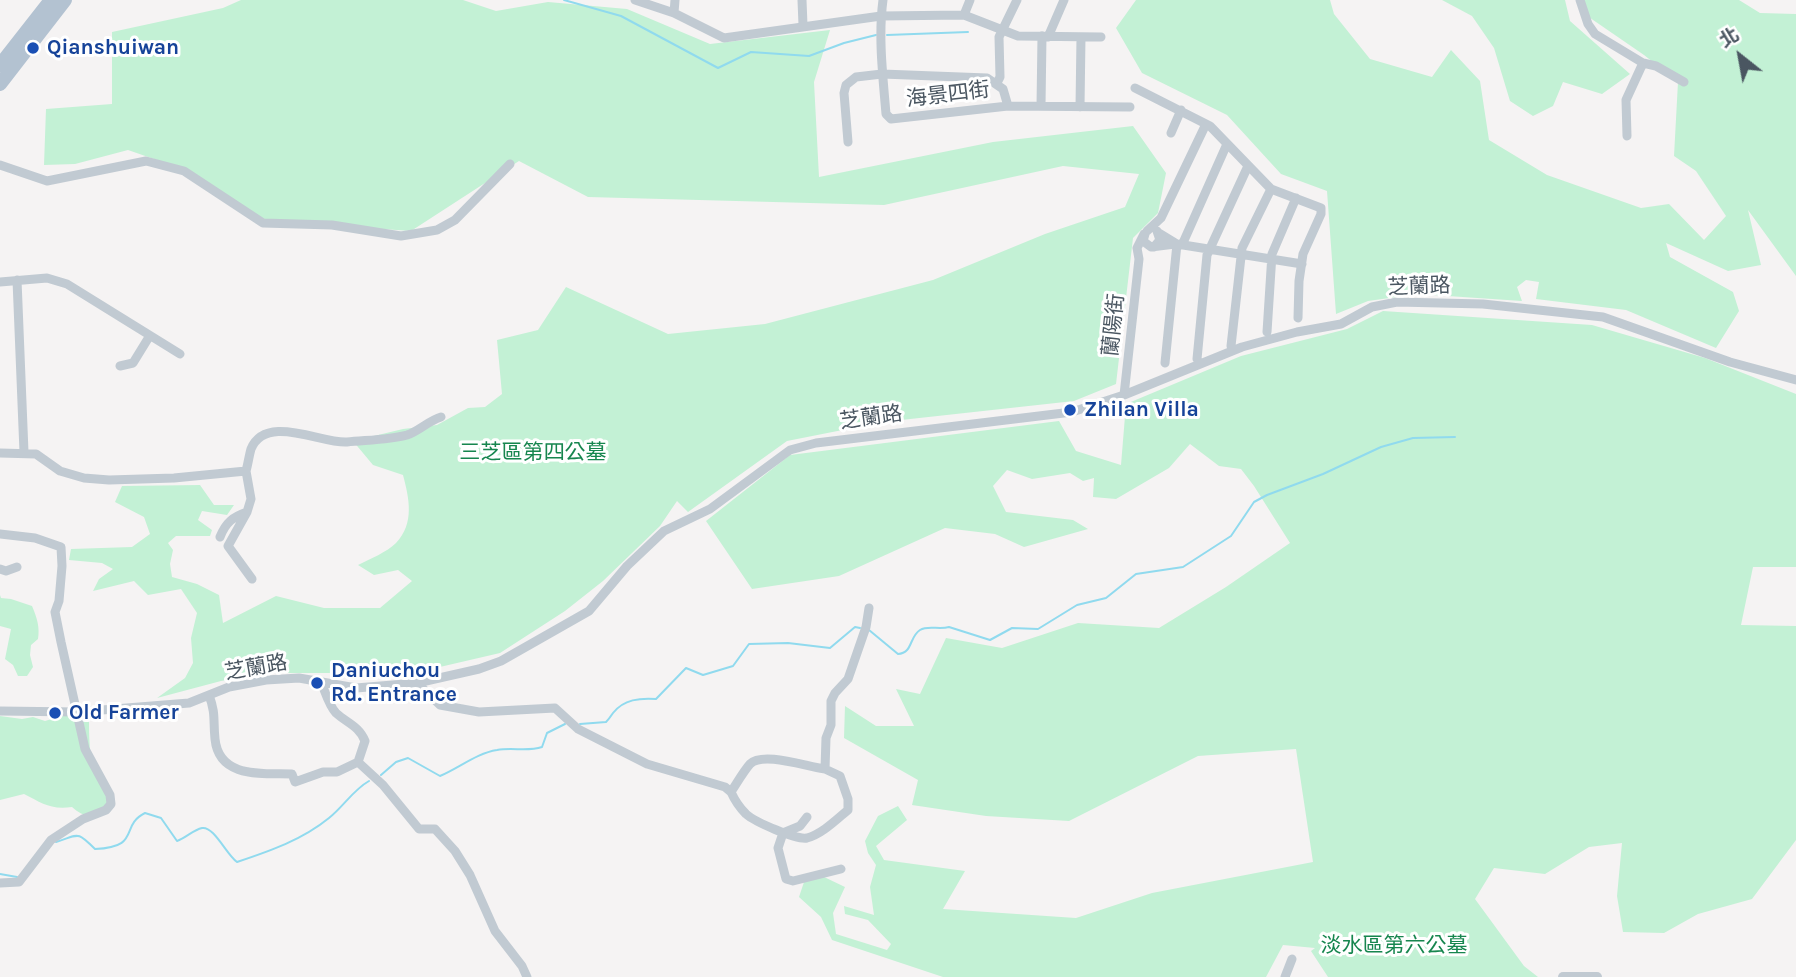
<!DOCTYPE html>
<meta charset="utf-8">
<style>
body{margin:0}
#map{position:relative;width:1796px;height:977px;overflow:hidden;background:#f5f3f3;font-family:Karla,"Noto Sans TC",sans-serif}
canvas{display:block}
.north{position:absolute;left:1705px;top:21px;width:70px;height:70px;-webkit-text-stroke:5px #fff;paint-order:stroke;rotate:329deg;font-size:19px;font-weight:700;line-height:28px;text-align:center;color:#4a5661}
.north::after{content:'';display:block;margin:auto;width:24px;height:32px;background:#4a5661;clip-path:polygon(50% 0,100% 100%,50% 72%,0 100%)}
</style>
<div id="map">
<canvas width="1796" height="977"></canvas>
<div class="north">北</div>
</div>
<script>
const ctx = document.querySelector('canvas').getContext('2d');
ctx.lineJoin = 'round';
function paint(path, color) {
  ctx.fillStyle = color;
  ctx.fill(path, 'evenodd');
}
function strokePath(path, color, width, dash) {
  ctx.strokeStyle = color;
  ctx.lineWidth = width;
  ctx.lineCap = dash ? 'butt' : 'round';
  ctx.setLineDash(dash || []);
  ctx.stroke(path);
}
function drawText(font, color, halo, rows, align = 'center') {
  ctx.font = font + ' Karla,"Noto Sans TC",sans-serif';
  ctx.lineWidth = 6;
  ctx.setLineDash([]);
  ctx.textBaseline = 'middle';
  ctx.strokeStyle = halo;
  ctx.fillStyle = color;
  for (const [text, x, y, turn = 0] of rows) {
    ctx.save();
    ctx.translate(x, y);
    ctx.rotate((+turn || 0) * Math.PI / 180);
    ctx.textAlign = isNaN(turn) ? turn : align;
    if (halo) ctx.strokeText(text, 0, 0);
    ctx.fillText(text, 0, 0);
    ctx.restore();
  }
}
paint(new Path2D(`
 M 241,0 L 463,0 L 496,11 L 548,2 L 627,9 L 710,44 L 830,30 L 814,82 L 819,177 L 993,142 L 1133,126 L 1166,173 L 1158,213 L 1133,238 L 1116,384 L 1074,401 L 883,422 L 787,441 L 688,512 L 677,501 L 660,526 L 603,581 L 565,611 L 500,653 L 414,673 L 267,673 L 221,681 L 157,698 L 185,678 L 193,663 L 191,638 L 197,613 L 181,589 L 148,595 L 134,581 L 93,591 L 99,579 L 113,569 L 102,563 L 69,560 L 71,549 L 132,547 L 150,534 L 144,517 L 115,502 L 122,486 L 200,485 L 214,505 L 234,505 L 227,515 L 202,511 L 198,520 L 212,530 L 210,536 L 176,536 L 168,543 L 173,550 L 170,564 L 172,577 L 197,584 L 219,595 L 223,623 L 276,596 L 324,608 L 380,608 L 412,581 L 398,570 L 374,575 L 358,565 C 370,559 387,552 396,543 C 415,523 409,498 403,475 L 373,465 L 353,441 L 403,429 L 437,425 L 468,408 L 485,407 L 502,394 L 497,340 L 538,330 L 566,287 L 668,334 L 765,324 L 933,280 L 1045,234 L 1125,207 L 1139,174 L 1063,166 L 884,205 L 588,197 L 519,161 L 411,231 L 269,221 L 229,203 L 177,167 L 128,150 L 75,164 L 44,165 L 46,109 L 112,104 L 112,32 L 223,8 Z
 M 1136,0 L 1330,0 L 1334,14 L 1370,59 L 1432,77 L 1451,50 L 1480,81 L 1489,140 L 1547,175 L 1641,208 L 1669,204 L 1704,240 L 1726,216 L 1696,171 L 1674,156 L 1678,82 L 1644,55 L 1580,11 L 1577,0 L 1739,0 L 1760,13 L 1796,14 L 1796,276 L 1748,210 L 1761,265 L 1728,271 L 1666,243 L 1670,257 L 1733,292 L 1739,311 L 1716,348 L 1626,310 L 1536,299 L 1539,282 L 1526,280 L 1517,287 L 1522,301 L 1418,294 L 1368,301 L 1336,314 L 1327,191 L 1281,174 L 1227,115 L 1142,73 L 1116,28 Z
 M 1442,0 L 1565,0 L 1570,21 L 1630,74 L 1602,94 L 1563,82 L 1553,106 L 1533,116 L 1510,101 L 1494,48 L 1472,16 Z
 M 1383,311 L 1592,325 L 1705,358 L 1796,394 L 1796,567 L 1753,567 L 1741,625 L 1796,626 L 1796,840 L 1752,899 L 1698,914 L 1664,933 L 1623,932 L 1617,896 L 1622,843 L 1589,847 L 1545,874 L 1494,868 L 1475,899 L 1524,966 L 1538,977 L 1328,977 L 1311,951 L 1315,948 L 1283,945 L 1266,977 L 943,977 L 832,940 L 821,917 L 799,897 L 804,882 L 822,876 L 845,887 L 833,913 L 836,934 L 887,950 L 891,944 L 868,920 L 845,914 L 844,906 L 874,915 L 870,887 L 876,865 L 868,853 L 865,841 L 878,816 L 898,806 L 907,820 L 876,846 L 884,860 L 965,871 L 943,909 L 1076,918 L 1152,893 L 1313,862 L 1296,749 L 1198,756 L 1069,821 L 986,816 L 912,805 L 918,780 L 844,738 L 845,706 L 876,726 L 914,726 L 896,689 L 920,694 L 946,638 L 1002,648 L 1078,623 L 1159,628 L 1226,587 L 1290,543 L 1254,486 L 1241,469 L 1219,466 L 1190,444 L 1169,468 L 1116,499 L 1093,497 L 1094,478 L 1083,481 L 1070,473 L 1032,479 L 1007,470 L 993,486 L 1006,512 L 1073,520 L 1088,529 L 1024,547 L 995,534 L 945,528 L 839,576 L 752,589 L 706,521 L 790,455 L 1059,421 L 1076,451 L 1121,465 L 1126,404 L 1241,356 L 1347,329 Z
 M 0,595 L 1,598 L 11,599 L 32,606 C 37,618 40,627 38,639 L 31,645 L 30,655 L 33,667 L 27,676 L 18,676 L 13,665 L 5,659 L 11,629 L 0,626 Z
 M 79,711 L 89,717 C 89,730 89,757 94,768 C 96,774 105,780 109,785 L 107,807 C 91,815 87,820 72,807 C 50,810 42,803 24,794 L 0,800 L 0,716 L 22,719 L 33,717 L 45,721 Z`), '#c3f1d5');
strokePath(new Path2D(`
 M 564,0 L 621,16 L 718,68 L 751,52 L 809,56 L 844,43 L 876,35
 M 887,35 L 968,32
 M 869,630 L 898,654 C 913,653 909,637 920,630 C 928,625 939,630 949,627 L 990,640 L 1012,628 L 1038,629 L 1077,605 L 1106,598 L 1136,574 L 1183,567 L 1231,536 L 1254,502 L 1267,495 L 1323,474 L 1381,447 L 1413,438 L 1455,437
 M 580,724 L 606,722 C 609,719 611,716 613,713 C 624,699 640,698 656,699 L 686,668 L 703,675 L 733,666 L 749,644 L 788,643 L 830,648 L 855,627 L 860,628
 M 381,775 L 396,762 L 408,758 L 440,776 C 459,768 477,753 497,750 C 513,747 527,752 542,747 L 547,733 L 565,724
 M 56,842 C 79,835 76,830 95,849 C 142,847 119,826 145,813 L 161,818 L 177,841 C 186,838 193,830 202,828 C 214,826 226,854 237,862 C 270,851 302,840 329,818 C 344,806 353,790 369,781
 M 0,874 L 17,877`), '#90daee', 2);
strokePath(new Path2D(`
 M 635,0 L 674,13 L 724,38 L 881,16 L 964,15 L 970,0
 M 802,0 L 803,25
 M 883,0 C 878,37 883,77 886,114 L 891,119 L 1008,106 L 1130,107
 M 1580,0 L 1588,24 L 1595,34 L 1643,63 L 1656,66 L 1684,82
 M 674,13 L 675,0
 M 964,15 L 1018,36 L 1101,37
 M 1048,37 L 1064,0
 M 997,83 L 1000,77 L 999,37 L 1017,0
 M 1135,88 L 1210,126 L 1271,189 L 1321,208 L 1321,214 L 1303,254 L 1299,281 L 1298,318
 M 1041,106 L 1042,36
 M 1080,107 L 1081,37
 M 1171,133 L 1181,110
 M 1627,136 L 1626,100 L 1643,63
 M 848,142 L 844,93 L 846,85 L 856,77 L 882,74 L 987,78 L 1003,89 L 1008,106
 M 0,165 L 47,181 L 146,161 L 184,171 L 263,223 L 332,225 L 401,236 L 437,230 L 455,220 L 510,164
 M 1147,231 L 1161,218 L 1206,124
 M 1159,233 L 1177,244 L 1302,264
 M 1145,234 L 1143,241 L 1151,247 L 1175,244
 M 1182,245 L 1227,144
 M 1154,247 L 1160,240 L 1157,231
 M 17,280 L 24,452
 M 0,282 L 47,278 L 67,284 L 180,354
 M 1267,332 L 1272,254 L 1296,198
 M 1231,346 L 1242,248 L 1271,189
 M 1197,359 L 1207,255 L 1248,166
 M 1165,363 L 1177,244
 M 120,366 L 133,363 L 149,337
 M 1124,395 L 1139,259 L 1137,248 L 1144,234
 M 0,453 L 36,454 L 60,471 L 84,478 L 109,480 L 174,478 L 246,471 L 251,499 L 247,512 L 228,546 L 252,579
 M 246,471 C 248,464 249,456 251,449 C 266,413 322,444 347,442 C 366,440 389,440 407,435 C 419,431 428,421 441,417
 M 0,534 L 35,538 L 61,547 L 62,566 L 59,601 L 55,612 L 61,642 L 85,749 L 110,795 L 111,804 L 106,810 L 83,819 L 51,840 L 19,882 L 0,883
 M 220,537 C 226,522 233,517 247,512
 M 0,569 L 6,571 L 17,567
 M 321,682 C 325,691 329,706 336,713 C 347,723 359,726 365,741 L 358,762 L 383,785 L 419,829 L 435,829 L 455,851 L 470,875 L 495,931 L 522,966 L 527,977
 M 417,683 L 440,705 L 479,712 L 555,708 L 578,729 L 647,764 L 725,787 L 731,792 C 737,783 743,772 750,764 C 763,751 807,767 825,769
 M 209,695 C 216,714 213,720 215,739 C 219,779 263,773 292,774 L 295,782 L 323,772 L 337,772 L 358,762
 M 0,711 L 77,712 L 189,703 L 229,687 L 266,680 L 299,678 L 356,688 L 417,683 L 479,669 L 501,661 L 589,611 L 627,566 L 664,531 L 710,509 L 790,450 L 816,443 L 1072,412 L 1124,395 L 1242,347 L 1297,332 L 1341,324 L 1372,307 L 1397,302 L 1483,304 L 1603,317 L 1730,362 L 1796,380
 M 731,792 C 735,801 739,807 746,814 C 755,822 796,840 807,838 C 822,834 836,820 848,810 L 848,799 L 840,776 L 825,769 L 826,738 L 831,725 L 831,701 L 835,693 L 848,679 L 866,627 L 869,608
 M 807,817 L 800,826 L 783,833 L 778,848 L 786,879 L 793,881 L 841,869
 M 1285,977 L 1292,959`), '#c1cad2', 9);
strokePath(new Path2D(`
 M 1563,977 L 1597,977`), '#c1cad2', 10);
strokePath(new Path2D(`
 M 0,65 L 51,0
 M 0,84 L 65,0`), '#b3c2d1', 14);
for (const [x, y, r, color] of [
 [33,48,7,"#1a4fb4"],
 [1070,410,7,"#1a4fb4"],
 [317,683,7,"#1a4fb4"],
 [55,713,7,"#1a4fb4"]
]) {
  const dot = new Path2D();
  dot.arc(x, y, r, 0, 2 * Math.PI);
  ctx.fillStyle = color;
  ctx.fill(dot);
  strokePath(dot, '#fff', 2.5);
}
drawText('bold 21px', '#164399', '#fff', [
 ["Qianshuiwan",47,48],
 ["Zhilan Villa",1084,410],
 ["Daniuchou",331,671],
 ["Rd. Entrance",331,695],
 ["Old Farmer",69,713]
], 'left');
drawText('21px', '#4a5661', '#fff', [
 ["海景四街",948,95,-7],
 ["芝蘭路",1419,287,-2],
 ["蘭陽街",1114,325,-84],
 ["芝蘭路",871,418,-8],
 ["芝蘭路",256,668,-10]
]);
drawText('21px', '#17864f', '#fff', [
 ["三芝區第四公墓",533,453],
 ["淡水區第六公墓",1394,946]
]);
</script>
